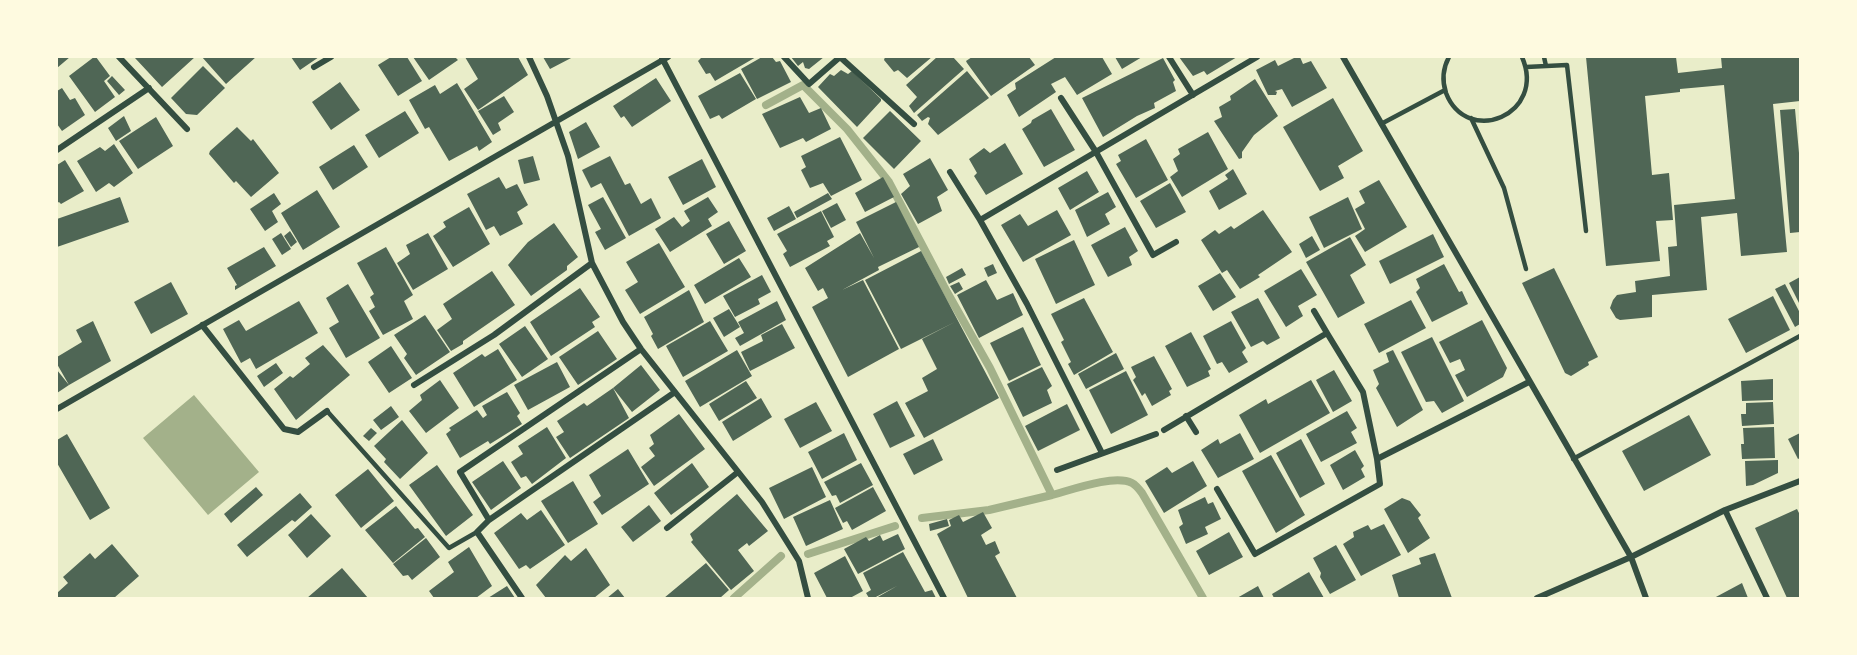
<!DOCTYPE html>
<style>
body{margin:0}
#map{position:relative;width:1857px;height:655px;overflow:hidden;background:#e9edc9;font-family:"Work Sans",sans-serif}
canvas{display:block}
.frame{position:absolute;inset:0;border:58px solid #fefae0;pointer-events:none}
</style>
<div id="map">
<canvas width="1857" height="655"></canvas>
<div class="frame"></div>
</div>
<script>
const ctx = document.querySelector('canvas').getContext('2d');
ctx.lineJoin = 'round';
function paint(path, color) {
  ctx.fillStyle = color;
  ctx.fill(path, 'evenodd');
}
function strokePath(path, color, width, dash) {
  ctx.strokeStyle = color;
  ctx.lineWidth = width;
  ctx.lineCap = dash ? 'butt' : 'round';
  ctx.setLineDash(dash || []);
  ctx.stroke(path);
}
paint(new Path2D(`
 M 194,395 L 259,472 L 208,515 L 143,438 Z`), '#a3b18a');
strokePath(new Path2D(`
 M 766,105 L 803,85 L 847,129 L 889,182 L 947,292 L 990,368 L 1052,495 C 1071,490 1114,474 1132,483 C 1136,485 1139,489 1142,493 L 1203,598
 M 922,518 L 989,510 L 1052,495
 M 808,554 L 895,526
 M 734,598 L 781,556`), '#a3b18a', 8);
paint(new Path2D(`
 M 57,57 L 70,57 L 57,68 Z
 M 94,57 L 96,57 L 110,76 L 104,81 L 115,97 L 95,112 L 69,76 Z
 M 136,57 L 195,57 L 162,87 L 135,58 Z
 M 202,57 L 256,57 L 226,84 Z
 M 291,57 L 319,57 L 300,70 Z
 M 391,57 L 407,57 L 422,81 L 398,96 L 378,65 Z
 M 413,57 L 455,57 L 458,60 L 429,80 Z
 M 465,57 L 518,57 L 528,75 L 478,110 L 464,89 L 478,79 Z
 M 543,57 L 573,57 L 550,69 Z
 M 702,57 L 756,57 L 715,81 L 710,73 L 706,74 L 698,61 Z
 M 762,57 L 772,57 L 776,62 L 780,61 L 791,82 L 757,99 L 741,69 Z
 M 791,57 L 824,57 L 809,69 L 805,68 L 803,62 L 798,66 Z
 M 885,57 L 932,57 L 907,78 L 898,70 L 894,72 L 884,60 Z
 M 937,57 L 953,57 L 964,69 L 914,113 L 909,106 L 917,97 L 906,85 Z
 M 972,57 L 1029,57 L 1035,65 L 991,96 L 967,63 L 966,61 Z
 M 1056,57 L 1102,57 L 1112,74 L 1077,95 L 1065,77 L 1051,84 L 1056,92 L 1019,117 L 1007,95 L 1016,89 L 1015,83 Z
 M 1115,57 L 1142,57 L 1122,69 Z
 M 1179,57 L 1237,57 L 1207,75 L 1204,71 L 1193,76 Z
 M 1296,57 L 1300,57 L 1303,64 L 1311,61 L 1327,88 L 1292,107 L 1282,89 L 1275,91 L 1277,92 L 1276,95 L 1268,95 L 1256,70 L 1275,60 L 1278,66 Z
 M 1586,57 L 1676,57 L 1678,73 L 1722,68 L 1721,57 L 1799,57 L 1800,101 L 1773,104 L 1787,252 L 1741,256 L 1737,213 L 1701,217 L 1707,290 L 1652,295 L 1652,317 L 1620,320 L 1616,318 L 1610,308 L 1613,300 L 1617,295 L 1636,292 L 1635,281 L 1670,276 L 1668,247 L 1677,246 L 1674,205 L 1735,199 L 1724,85 L 1680,89 L 1680,92 L 1645,96 L 1652,175 L 1669,173 L 1673,220 L 1656,221 L 1660,261 L 1606,266 Z
 M 1163,58 L 1175,80 L 1173,82 L 1176,91 L 1154,103 L 1155,108 L 1137,116 L 1103,137 L 1082,98 Z
 M 203,66 L 225,88 L 197,115 L 186,114 L 171,98 Z
 M 841,70 L 848,74 L 852,71 L 881,99 L 881,101 L 857,127 L 818,87 L 830,74 L 834,76 Z
 M 967,71 L 989,98 L 938,135 L 928,124 L 930,118 L 928,117 L 922,121 L 917,115 Z
 M 740,73 L 756,99 L 722,119 L 719,115 L 710,119 L 698,96 Z
 M 112,76 L 125,90 L 119,95 L 107,81 Z
 M 656,78 L 671,101 L 632,127 L 624,116 L 621,118 L 613,106 Z
 M 1255,79 L 1278,116 L 1254,135 L 1242,152 L 1242,158 L 1239,159 L 1214,121 L 1222,117 L 1219,107 L 1231,100 L 1230,96 Z
 M 340,82 L 360,110 L 331,130 L 312,102 Z
 M 457,83 L 492,142 L 479,151 L 477,146 L 449,161 L 429,127 L 425,129 L 409,100 L 435,85 L 440,94 Z
 M 62,88 L 70,100 L 75,98 L 85,115 L 62,131 L 57,124 L 57,91 Z
 M 504,96 L 514,112 L 498,123 L 501,130 L 493,135 L 478,111 Z
 M 800,97 L 809,113 L 821,108 L 831,129 L 806,142 L 803,138 L 780,148 L 762,114 Z
 M 1333,98 L 1363,151 L 1338,166 L 1344,178 L 1320,191 L 1283,127 Z
 M 1051,109 L 1075,150 L 1044,167 L 1022,129 L 1031,123 L 1032,120 Z
 M 1795,109 L 1800,164 L 1800,232 L 1790,233 L 1780,110 Z
 M 405,111 L 419,133 L 379,158 L 365,135 Z
 M 890,111 L 921,141 L 894,169 L 863,138 Z
 M 124,116 L 131,131 L 116,141 L 108,128 Z
 M 156,117 L 173,146 L 138,169 L 119,141 Z
 M 586,122 L 600,147 L 578,159 L 569,132 Z
 M 237,127 L 251,141 L 253,139 L 279,173 L 251,197 L 236,181 L 234,183 L 209,154 L 210,151 Z
 M 1208,132 L 1228,169 L 1182,197 L 1170,177 L 1178,171 L 1173,159 L 1180,154 L 1178,149 Z
 M 840,137 L 862,180 L 831,196 L 823,183 L 810,188 L 801,170 L 806,167 L 801,156 Z
 M 1146,139 L 1168,180 L 1136,198 L 1116,164 L 1121,161 L 1118,155 Z
 M 1005,143 L 1023,174 L 986,195 L 974,176 L 977,173 L 969,159 L 984,148 L 990,153 Z
 M 114,144 L 133,173 L 114,187 L 109,183 L 96,192 L 77,161 L 100,147 L 105,151 Z
 M 354,145 L 368,167 L 333,190 L 319,167 Z
 M 533,156 L 540,180 L 524,184 L 518,160 Z
 M 610,156 L 625,185 L 630,183 L 641,204 L 651,198 L 661,218 L 629,236 L 601,183 L 591,188 L 582,170 Z
 M 930,158 L 948,190 L 937,197 L 942,211 L 918,224 L 901,194 L 910,186 L 903,174 Z
 M 702,159 L 716,187 L 683,205 L 668,177 Z
 M 65,160 L 84,191 L 61,204 L 59,202 L 57,203 L 57,165 Z
 M 1233,169 L 1247,194 L 1219,210 L 1209,191 L 1228,179 L 1225,175 Z
 M 1087,171 L 1099,192 L 1070,210 L 1058,188 Z
 M 499,177 L 506,189 L 517,184 L 528,205 L 517,212 L 523,224 L 500,236 L 494,226 L 486,230 L 467,194 Z
 M 883,177 L 894,197 L 865,212 L 855,193 Z
 M 1379,180 L 1407,227 L 1365,252 L 1355,236 L 1365,229 L 1355,209 L 1365,203 L 1359,191 Z
 M 1170,183 L 1186,212 L 1156,228 L 1140,201 Z
 M 317,190 L 340,227 L 303,250 L 281,213 Z
 M 1108,192 L 1116,207 L 1105,214 L 1110,224 L 1087,237 L 1075,210 Z
 M 274,193 L 281,204 L 272,211 L 278,222 L 265,231 L 250,209 Z
 M 828,193 L 832,199 L 797,218 L 794,212 Z
 M 120,197 L 129,222 L 57,247 L 57,219 Z
 M 603,197 L 626,238 L 605,250 L 595,232 L 601,229 L 588,205 Z
 M 708,197 L 718,212 L 708,219 L 712,226 L 670,252 L 655,229 L 674,217 L 682,227 L 690,221 L 684,211 Z
 M 1348,197 L 1362,229 L 1324,248 L 1309,217 Z
 M 896,202 L 919,247 L 878,267 L 879,270 L 842,290 L 863,280 L 899,349 L 848,377 L 812,307 L 828,298 L 823,288 L 818,291 L 805,268 L 860,233 L 874,258 L 856,222 Z
 M 837,203 L 846,220 L 831,228 L 822,211 Z
 M 789,206 L 796,219 L 774,231 L 767,218 Z
 M 469,207 L 490,244 L 453,267 L 433,236 L 446,227 L 443,222 Z
 M 1057,210 L 1071,235 L 1023,262 L 1001,225 L 1020,214 L 1028,226 Z
 M 1263,210 L 1292,252 L 1258,275 L 1260,277 L 1240,289 L 1227,270 L 1222,273 L 1201,240 L 1215,230 L 1219,234 L 1231,226 L 1234,229 Z
 M 821,211 L 834,237 L 827,241 L 830,246 L 790,267 L 783,254 L 787,251 L 777,234 Z
 M 729,221 L 746,251 L 724,264 L 706,234 Z
 M 554,223 L 578,257 L 567,266 L 567,270 L 531,296 L 508,265 L 528,242 Z
 M 1125,227 L 1138,251 L 1129,257 L 1132,265 L 1108,277 L 1091,245 Z
 M 290,231 L 297,242 L 291,247 L 284,236 Z
 M 281,233 L 291,249 L 282,255 L 272,239 Z
 M 428,233 L 448,269 L 413,290 L 397,263 L 410,254 L 406,245 Z
 M 1433,234 L 1444,257 L 1390,284 L 1379,261 Z
 M 1312,236 L 1320,250 L 1306,258 L 1299,244 Z
 M 1350,237 L 1366,265 L 1350,275 L 1365,303 L 1338,318 L 1306,262 Z
 M 1074,240 L 1095,285 L 1056,304 L 1035,259 Z
 M 659,243 L 685,287 L 640,314 L 625,290 L 638,282 L 626,262 Z
 M 264,247 L 276,266 L 235,290 L 235,286 L 237,285 L 227,268 Z
 M 386,247 L 413,295 L 404,301 L 413,319 L 383,335 L 369,311 L 375,307 L 370,297 L 374,294 L 357,263 Z
 M 921,251 L 999,398 L 924,438 L 905,403 L 928,391 L 922,378 L 937,369 L 922,339 L 955,322 L 901,349 L 865,280 Z
 M 739,258 L 751,277 L 705,304 L 694,285 Z
 M 993,264 L 997,273 L 988,277 L 984,268 Z
 M 1444,264 L 1459,292 L 1462,291 L 1468,304 L 1432,322 L 1416,292 L 1420,288 L 1416,279 Z
 M 962,268 L 966,275 L 949,284 L 946,277 Z
 M 1554,268 L 1598,357 L 1588,362 L 1589,365 L 1571,376 L 1565,373 L 1522,283 Z
 M 1301,269 L 1317,295 L 1298,306 L 1303,316 L 1286,327 L 1264,291 Z
 M 492,271 L 515,305 L 463,341 L 463,344 L 451,351 L 437,330 L 452,319 L 443,304 Z
 M 1220,273 L 1236,297 L 1213,311 L 1198,286 Z
 M 762,275 L 771,292 L 758,299 L 760,304 L 735,317 L 723,296 Z
 M 1800,277 L 1800,305 L 1789,283 Z
 M 986,280 L 997,300 L 1013,293 L 1023,315 L 979,338 L 957,295 Z
 M 171,282 L 188,314 L 151,334 L 134,302 Z
 M 959,282 L 963,289 L 955,294 L 950,286 Z
 M 348,284 L 380,338 L 346,358 L 329,328 L 339,322 L 326,298 Z
 M 1785,284 L 1800,313 L 1800,324 L 1795,327 L 1775,289 Z
 M 580,288 L 600,317 L 592,322 L 595,327 L 551,356 L 530,322 Z
 M 689,290 L 704,322 L 658,349 L 651,336 L 653,334 L 644,317 Z
 M 1773,296 L 1790,330 L 1746,353 L 1728,319 Z
 M 1084,298 L 1113,352 L 1074,375 L 1068,364 L 1071,362 L 1061,342 L 1064,340 L 1051,314 Z
 M 1258,298 L 1280,338 L 1267,345 L 1263,341 L 1251,347 L 1231,312 Z
 M 1411,300 L 1426,328 L 1379,353 L 1364,324 Z
 M 299,301 L 318,333 L 256,369 L 250,358 L 241,363 L 223,329 L 239,320 L 246,331 Z
 M 777,301 L 786,320 L 740,346 L 735,338 L 744,333 L 738,322 Z
 M 729,309 L 740,327 L 724,337 L 713,318 Z
 M 425,315 L 450,352 L 416,375 L 404,358 L 407,354 L 394,335 Z
 M 1482,320 L 1507,368 L 1503,377 L 1467,397 L 1455,375 L 1465,370 L 1460,359 L 1450,363 L 1439,342 Z
 M 93,321 L 111,361 L 69,385 L 57,364 L 57,357 L 82,342 L 76,330 Z
 M 710,321 L 728,351 L 683,377 L 666,346 Z
 M 1231,321 L 1246,348 L 1242,352 L 1248,362 L 1229,373 L 1222,362 L 1217,364 L 1203,336 Z
 M 782,324 L 795,348 L 750,371 L 741,352 L 763,341 L 761,335 Z
 M 525,326 L 548,359 L 522,377 L 499,344 Z
 M 1023,327 L 1041,365 L 1009,381 L 990,343 Z
 M 598,331 L 617,359 L 578,385 L 559,357 Z
 M 1191,332 L 1211,369 L 1208,371 L 1210,376 L 1187,387 L 1165,346 Z
 M 1432,337 L 1464,401 L 1442,413 L 1434,401 L 1426,402 L 1401,352 Z
 M 323,345 L 350,375 L 296,420 L 274,389 L 290,376 L 293,378 L 310,364 L 305,358 Z
 M 391,346 L 412,378 L 389,393 L 368,362 Z
 M 498,349 L 517,380 L 474,407 L 453,373 L 482,354 L 485,357 Z
 M 737,350 L 752,376 L 700,407 L 685,381 Z
 M 1393,350 L 1423,410 L 1397,427 L 1376,388 L 1379,384 L 1373,370 L 1389,362 L 1386,353 Z
 M 1116,353 L 1124,369 L 1086,389 L 1078,374 Z
 M 1154,356 L 1172,389 L 1169,391 L 1171,395 L 1152,406 L 1145,393 L 1142,396 L 1133,380 L 1136,377 L 1131,367 Z
 M 557,362 L 570,387 L 528,410 L 514,385 Z
 M 276,363 L 283,373 L 264,387 L 257,376 Z
 M 641,365 L 660,390 L 632,412 L 613,388 Z
 M 1042,367 L 1052,386 L 1047,390 L 1052,403 L 1023,417 L 1007,384 Z
 M 57,370 L 69,385 L 57,393 Z
 M 1334,370 L 1352,401 L 1333,412 L 1316,380 Z
 M 1126,371 L 1148,415 L 1111,434 L 1089,390 Z
 M 1773,379 L 1773,400 L 1742,401 L 1741,381 Z
 M 440,380 L 459,408 L 426,433 L 409,411 L 422,400 L 420,395 Z
 M 1311,380 L 1330,413 L 1260,453 L 1239,415 L 1266,399 L 1268,404 Z
 M 746,381 L 757,398 L 719,421 L 709,404 Z
 M 613,388 L 629,418 L 570,458 L 556,437 L 564,432 L 557,421 L 584,403 L 587,406 Z
 M 507,392 L 520,413 L 517,416 L 522,424 L 490,444 L 488,441 L 460,458 L 446,434 L 451,430 L 449,428 L 477,410 L 483,418 L 487,415 L 482,406 Z
 M 761,398 L 772,417 L 733,441 L 722,422 Z
 M 897,401 L 915,436 L 890,448 L 873,414 Z
 M 816,402 L 832,431 L 800,448 L 784,419 Z
 M 1773,402 L 1774,424 L 1742,426 L 1741,414 L 1746,414 L 1746,403 Z
 M 1067,404 L 1080,430 L 1038,451 L 1025,426 Z
 M 391,406 L 399,417 L 381,430 L 373,420 Z
 M 1347,411 L 1357,428 L 1351,432 L 1357,443 L 1321,462 L 1306,434 Z
 M 679,414 L 705,449 L 654,486 L 641,467 L 655,456 L 649,448 L 654,444 L 650,435 Z
 M 1689,415 L 1711,455 L 1644,491 L 1622,451 Z
 M 402,420 L 428,453 L 400,479 L 384,462 L 386,459 L 374,446 Z
 M 547,427 L 566,458 L 532,484 L 526,476 L 521,478 L 511,462 L 523,454 L 518,446 Z
 M 1774,427 L 1775,458 L 1742,459 L 1741,444 L 1744,444 L 1743,428 Z
 M 371,428 L 377,433 L 369,441 L 363,436 Z
 M 844,433 L 857,460 L 822,479 L 808,452 Z
 M 1240,433 L 1254,459 L 1218,478 L 1201,450 L 1218,439 L 1220,444 Z
 M 1800,433 L 1800,458 L 1798,459 L 1788,439 Z
 M 67,434 L 110,508 L 90,520 L 57,463 L 57,440 Z
 M 933,439 L 943,460 L 914,475 L 903,454 Z
 M 1301,439 L 1325,484 L 1300,498 L 1276,453 Z
 M 628,449 L 649,484 L 602,515 L 593,502 L 601,496 L 589,475 Z
 M 1355,450 L 1364,466 L 1361,469 L 1365,477 L 1343,490 L 1330,465 Z
 M 1271,455 L 1305,515 L 1276,533 L 1242,471 Z
 M 1778,460 L 1778,473 L 1753,485 L 1746,486 L 1745,461 Z
 M 503,461 L 521,488 L 491,510 L 472,482 Z
 M 1193,461 L 1207,486 L 1164,513 L 1145,481 L 1167,467 L 1172,473 Z
 M 692,463 L 709,487 L 671,515 L 654,493 Z
 M 861,463 L 873,485 L 840,503 L 836,495 L 832,496 L 824,482 Z
 M 437,465 L 473,515 L 446,536 L 409,485 Z
 M 812,467 L 826,497 L 784,519 L 769,488 Z
 M 368,469 L 394,501 L 361,528 L 335,495 Z
 M 573,481 L 598,524 L 568,543 L 541,501 Z
 M 256,487 L 263,495 L 231,523 L 224,514 Z
 M 873,487 L 886,511 L 852,530 L 847,521 L 843,523 L 835,508 Z
 M 300,493 L 312,507 L 295,522 L 292,520 L 247,557 L 237,545 Z
 M 737,494 L 768,531 L 749,546 L 747,543 L 738,550 L 754,571 L 731,590 L 691,542 L 693,540 L 690,534 Z
 M 1205,497 L 1208,504 L 1213,502 L 1221,519 L 1205,527 L 1208,534 L 1186,544 L 1179,527 L 1183,524 L 1178,510 Z
 M 1402,498 L 1410,501 L 1421,515 L 1418,518 L 1430,538 L 1408,553 L 1384,509 Z
 M 830,500 L 843,529 L 806,546 L 793,517 Z
 M 649,505 L 661,521 L 633,542 L 621,527 Z
 M 396,506 L 415,529 L 418,528 L 425,537 L 393,563 L 365,530 Z
 M 1797,509 L 1800,515 L 1800,598 L 1787,598 L 1755,528 Z
 M 541,510 L 565,545 L 530,569 L 526,565 L 519,569 L 494,533 L 521,513 L 527,520 Z
 M 983,512 L 992,528 L 981,535 L 986,545 L 995,541 L 1000,553 L 995,556 L 1017,598 L 968,598 L 937,534 L 951,526 L 949,520 L 959,515 L 963,522 Z
 M 311,514 L 331,536 L 307,558 L 288,535 Z
 M 947,519 L 949,526 L 930,531 L 929,524 Z
 M 1384,524 L 1401,555 L 1361,576 L 1343,544 L 1354,537 L 1353,532 L 1368,525 L 1371,530 Z
 M 1229,532 L 1243,557 L 1209,575 L 1196,551 Z
 M 898,534 L 905,549 L 858,574 L 844,549 L 866,537 L 869,541 L 880,535 L 883,541 Z
 M 426,538 L 440,557 L 412,580 L 408,575 L 403,576 L 393,564 Z
 M 112,544 L 139,576 L 114,598 L 57,598 L 57,593 L 68,583 L 63,577 L 90,553 L 95,559 Z
 M 1336,545 L 1356,580 L 1330,594 L 1320,577 L 1321,573 L 1313,558 Z
 M 469,547 L 492,586 L 476,598 L 434,598 L 429,591 L 454,572 L 448,562 Z
 M 586,548 L 610,585 L 594,598 L 546,598 L 536,585 L 565,555 L 571,561 Z
 M 903,552 L 925,592 L 932,590 L 936,598 L 876,598 L 897,586 L 874,598 L 869,598 L 866,593 L 871,590 L 863,573 Z
 M 1435,553 L 1452,598 L 1399,598 L 1392,575 L 1421,564 L 1419,558 Z
 M 845,556 L 863,591 L 850,598 L 827,598 L 814,573 Z
 M 706,563 L 729,590 L 720,598 L 664,598 Z
 M 342,568 L 368,598 L 307,598 Z
 M 1309,572 L 1324,598 L 1274,598 L 1272,594 Z
 M 1742,583 L 1748,598 L 1714,598 Z
 M 507,586 L 515,598 L 488,598 Z
 M 1258,586 L 1264,598 L 1237,598 Z
 M 618,589 L 625,598 L 607,598 Z`), '#4f6655');
strokePath(new Path2D(`
 M 1449,57 C 1443,68 1442,81 1446,93 C 1467,147 1547,115 1522,57
 M 1544,57 L 1546,66
 M 1526,67 L 1567,65 L 1586,231
 M 1471,118 L 1504,188 L 1526,269
 M 1381,124 L 1445,90
 M 327,411 L 449,548 L 477,532
 M 1573,459 L 1800,336`), '#344e41', 4.5);
strokePath(new Path2D(`
 M 119,57 L 187,129
 M 529,57 L 547,96 L 568,156 L 592,263 L 623,322 L 641,349 L 762,502 L 799,561 L 808,598
 M 784,57 L 809,84 L 840,57
 M 840,57 L 914,124
 M 1169,57 L 1193,95
 M 1343,57 L 1631,557 L 1646,598
 M 662,58 L 944,598
 M 314,67 L 331,57
 M 1061,98 L 1096,152 L 1153,255 L 1176,242
 M 57,150 L 149,88
 M 950,172 L 980,220
 M 1314,311 L 1327,333
 M 202,325 L 284,429 L 298,432 L 327,411
 M 414,385 L 494,335 L 592,263
 M 57,409 L 668,57
 M 1186,416 L 1196,432
 M 1164,430 L 1327,333 L 1363,392 L 1377,459
 M 1102,453 L 1027,304 L 980,220 L 1257,57
 M 1057,470 L 1156,434
 M 1217,489 L 1255,554 L 1380,484 L 1377,459 L 1529,382
 M 1725,510 L 1767,598
 M 489,520 L 460,472 L 641,349
 M 667,528 L 738,472
 M 522,598 L 477,532 L 489,520 L 675,392
 M 1537,598 L 1631,557 L 1725,510 L 1800,481`), '#344e41', 6);
</script>
